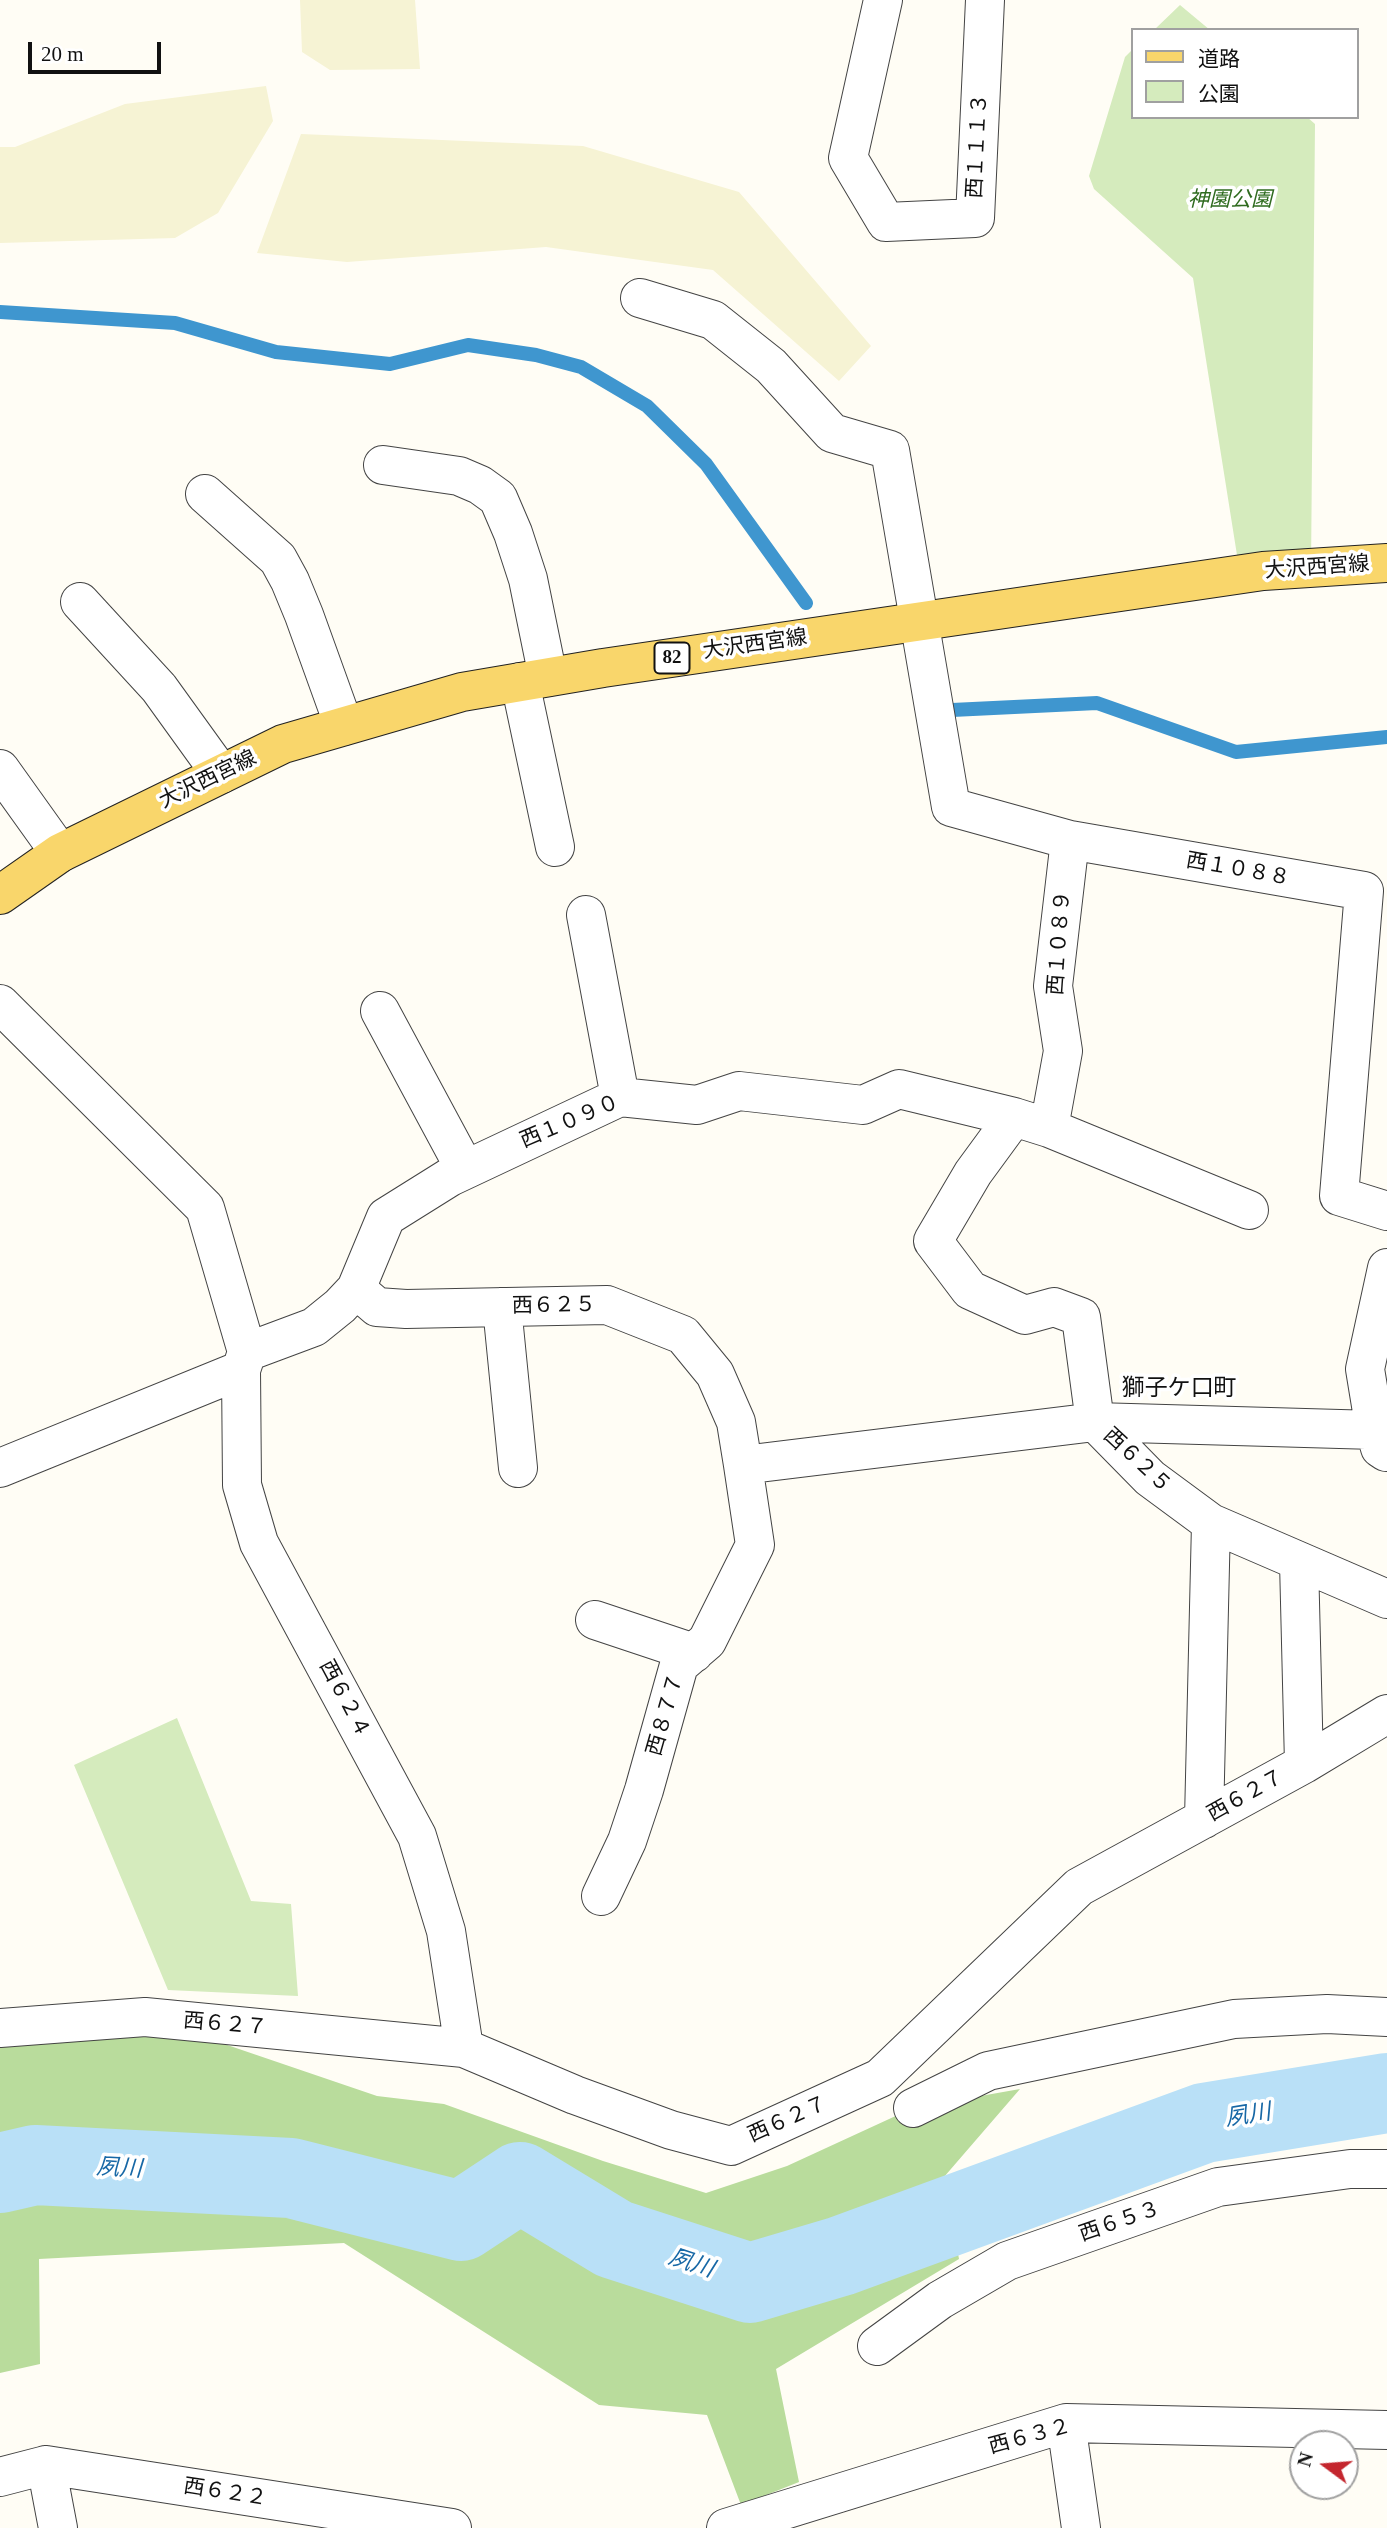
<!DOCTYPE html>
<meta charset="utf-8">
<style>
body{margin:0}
#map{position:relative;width:1387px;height:2528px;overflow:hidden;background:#fffdf5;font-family:"Times New Roman","Noto Sans JP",serif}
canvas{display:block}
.legend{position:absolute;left:1131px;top:28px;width:228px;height:91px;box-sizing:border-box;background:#fff;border:2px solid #a0a0a0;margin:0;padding:9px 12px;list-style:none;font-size:21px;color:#111}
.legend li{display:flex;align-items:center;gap:14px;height:35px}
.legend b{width:35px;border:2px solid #a0a0a0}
.north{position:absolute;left:1289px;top:2430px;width:70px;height:70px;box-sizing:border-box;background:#fff;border:2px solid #a0a0a0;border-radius:50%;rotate:286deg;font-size:19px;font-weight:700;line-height:28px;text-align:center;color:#111}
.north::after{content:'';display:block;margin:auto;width:24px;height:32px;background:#c4262e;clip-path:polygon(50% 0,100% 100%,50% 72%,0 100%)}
.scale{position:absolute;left:28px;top:42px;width:133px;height:32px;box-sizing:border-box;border:4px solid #111;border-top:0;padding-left:9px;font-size:21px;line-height:24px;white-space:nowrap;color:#111;-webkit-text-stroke:5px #fff;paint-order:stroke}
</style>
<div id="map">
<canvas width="1387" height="2528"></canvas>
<ul class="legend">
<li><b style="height:9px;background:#f9d66b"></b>道路</li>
<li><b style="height:19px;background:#d5ebbd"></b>公園</li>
</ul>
<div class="north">N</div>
<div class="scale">20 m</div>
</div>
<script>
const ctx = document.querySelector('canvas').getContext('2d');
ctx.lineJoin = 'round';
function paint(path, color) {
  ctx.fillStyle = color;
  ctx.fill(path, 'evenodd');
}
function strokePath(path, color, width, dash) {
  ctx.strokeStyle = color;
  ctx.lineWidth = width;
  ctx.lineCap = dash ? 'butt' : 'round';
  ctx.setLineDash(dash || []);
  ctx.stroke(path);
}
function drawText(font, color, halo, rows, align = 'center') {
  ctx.font = font + ' "Times New Roman","Noto Sans JP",serif';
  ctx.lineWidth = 7;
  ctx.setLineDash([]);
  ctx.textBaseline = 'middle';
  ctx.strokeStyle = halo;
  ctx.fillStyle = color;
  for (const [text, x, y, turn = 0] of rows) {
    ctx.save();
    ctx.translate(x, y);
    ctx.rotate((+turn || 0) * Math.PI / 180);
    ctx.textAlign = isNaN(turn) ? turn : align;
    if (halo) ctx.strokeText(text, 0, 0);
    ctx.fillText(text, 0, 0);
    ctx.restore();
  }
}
paint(new Path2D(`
 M 300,0 L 415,0 L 420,69 L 330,70 L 302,52 Z
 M 266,86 L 273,121 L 218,213 L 175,238 L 0,243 L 0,147 L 15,147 L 125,104 Z
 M 301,134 L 583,146 L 739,192 L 871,346 L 839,381 L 713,270 L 546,247 L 347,262 L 257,253 Z`), '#f6f3d4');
paint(new Path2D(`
 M 1180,5 L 1210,30 L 1154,30 Z
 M 1133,49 L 1133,117 L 1307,117 L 1315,124 L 1311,568 L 1240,574 L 1193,278 L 1094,189 L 1089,176 L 1125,57 Z
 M 177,1718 L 251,1901 L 291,1904 L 298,1996 L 168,1990 L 74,1765 Z`), '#d5ebbd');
paint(new Path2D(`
 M 145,2017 L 377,2096 L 444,2104 L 603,2161 L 706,2193 L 787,2166 L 913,2108 L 1020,2089 L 944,2177 L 959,2259 L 776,2369 L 799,2482 L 741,2505 L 707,2415 L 599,2405 L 344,2243 L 39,2259 L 40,2364 L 0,2373 L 0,2028 Z`), '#b9dc9c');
strokePath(new Path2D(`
 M 0,312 L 175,323 L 276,352 L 390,364 L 468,345 L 536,355 L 581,367 L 647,406 L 706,464 L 806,603
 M 952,710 L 1097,703 L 1236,752 L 1387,737`), '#3f96cf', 14);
strokePath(new Path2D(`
 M 0,2173 L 35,2165 L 291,2178 L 461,2221 L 520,2182 L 614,2239 L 750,2283 L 841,2256 L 1204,2123 L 1387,2093`), '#b9e0f7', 80);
const minor = new Path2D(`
 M 883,0 L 848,158 L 886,222 L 975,218 L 985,0
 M 640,298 L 713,320 L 771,366 L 832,433 L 890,450 L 951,807 L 1070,840 L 1364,891 L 1339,1196 L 1387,1211
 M 383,465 L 459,476 L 480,485 L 498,498 L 513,533 L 528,579 L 548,677
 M 205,494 L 278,559 L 290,581 L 304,615 L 344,726
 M 80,602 L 159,688 L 221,774
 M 520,682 L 555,847
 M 0,769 L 60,853
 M 586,915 L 620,1097
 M 0,1004 L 205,1208 L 247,1352
 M 380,1011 L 465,1169
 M 1014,1117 L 973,1173 L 933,1241 L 970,1290 L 1025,1315 L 1054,1307 L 1081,1317 L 1095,1422 L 1375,1430
 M 1049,1128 L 1063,1051 L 1053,986 L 1070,840
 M 356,1289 L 377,1307 L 406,1309 L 607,1305 L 683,1335 L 715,1374 L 736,1422 L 743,1465 L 1095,1422 L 1150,1478 L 1211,1523 L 1387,1599
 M 502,1307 L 518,1468
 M 247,1352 L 314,1327 L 340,1306 L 356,1289 L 386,1217 L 450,1177 L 620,1097 L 697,1105 L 739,1091 L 863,1105 L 899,1089 L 1014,1117 L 1049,1128 L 1249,1210
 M 247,1352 L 241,1370 L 242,1485 L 259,1543 L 417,1836 L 446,1931 L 464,2048
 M 1386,1452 L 1380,1448 L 1375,1430 L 1365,1369 L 1387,1268
 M 0,1468 L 241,1370
 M 1299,1562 L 1304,1764
 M 595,1620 L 694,1653
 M 1204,1819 L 1211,1523
 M 601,1896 L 627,1841 L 644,1790 L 679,1665 L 707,1641 L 755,1545 L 743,1465
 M 0,2028 L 145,2017 L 464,2048 L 575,2095 L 671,2130 L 731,2146 L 880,2078 L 1079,1887 L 1304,1764 L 1387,1714
 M 913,2108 L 988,2071 L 1234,2019 L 1327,2014 L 1387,2017
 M 877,2346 L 940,2300 L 1007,2261 L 1218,2187 L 1350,2169 L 1387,2169
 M 1066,2423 L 1081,2528
 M 46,2465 L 58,2528
 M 0,2477 L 46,2465 L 452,2528
 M 726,2528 L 1066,2423 L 1387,2430`);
const primary = new Path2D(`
 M 0,895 L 60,853 L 283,744 L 462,692 L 603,668 L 1263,571 L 1387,563`);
strokePath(minor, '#444', 40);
strokePath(primary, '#222', 40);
strokePath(minor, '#fff', 38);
strokePath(primary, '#f9d66b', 38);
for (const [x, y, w] of [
 [672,658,35]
]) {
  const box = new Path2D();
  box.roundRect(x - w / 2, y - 15.5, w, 31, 5);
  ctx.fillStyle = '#fff';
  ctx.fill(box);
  strokePath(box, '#111', 2);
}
drawText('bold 19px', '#111', null, [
 ["82",672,658]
]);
drawText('21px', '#111', '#fff', [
 ["西１１１３",978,146,-87],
 ["大沢西宮線",1317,568,-4],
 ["大沢西宮線",755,645,-8],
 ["大沢西宮線",208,780,-26],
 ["西１０８８",1238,870,10],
 ["西１０８９",1060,943,-86],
 ["西１０９０",570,1122,-23],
 ["西６２５",554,1306,-1],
 ["西６２５",1137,1461,43],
 ["西６２４",344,1699,62],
 ["西８７７",666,1715,-74],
 ["西６２７",1246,1796,-29],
 ["西６２７",225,2025,5],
 ["西６２７",788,2120,-24],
 ["西６５３",1120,2222,-19],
 ["西６３２",1030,2437,-15],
 ["西６２２",225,2493,9]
]);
drawText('italic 21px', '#2f6b1f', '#fff', [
 ["神園公園",1230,200]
]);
drawText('23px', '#111', '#fff', [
 ["獅子ケ口町",1179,1389]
]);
drawText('italic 23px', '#1768a6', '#fff', [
 ["夙川",1248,2116,-9],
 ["夙川",119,2169,3],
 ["夙川",691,2264,18]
]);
</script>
